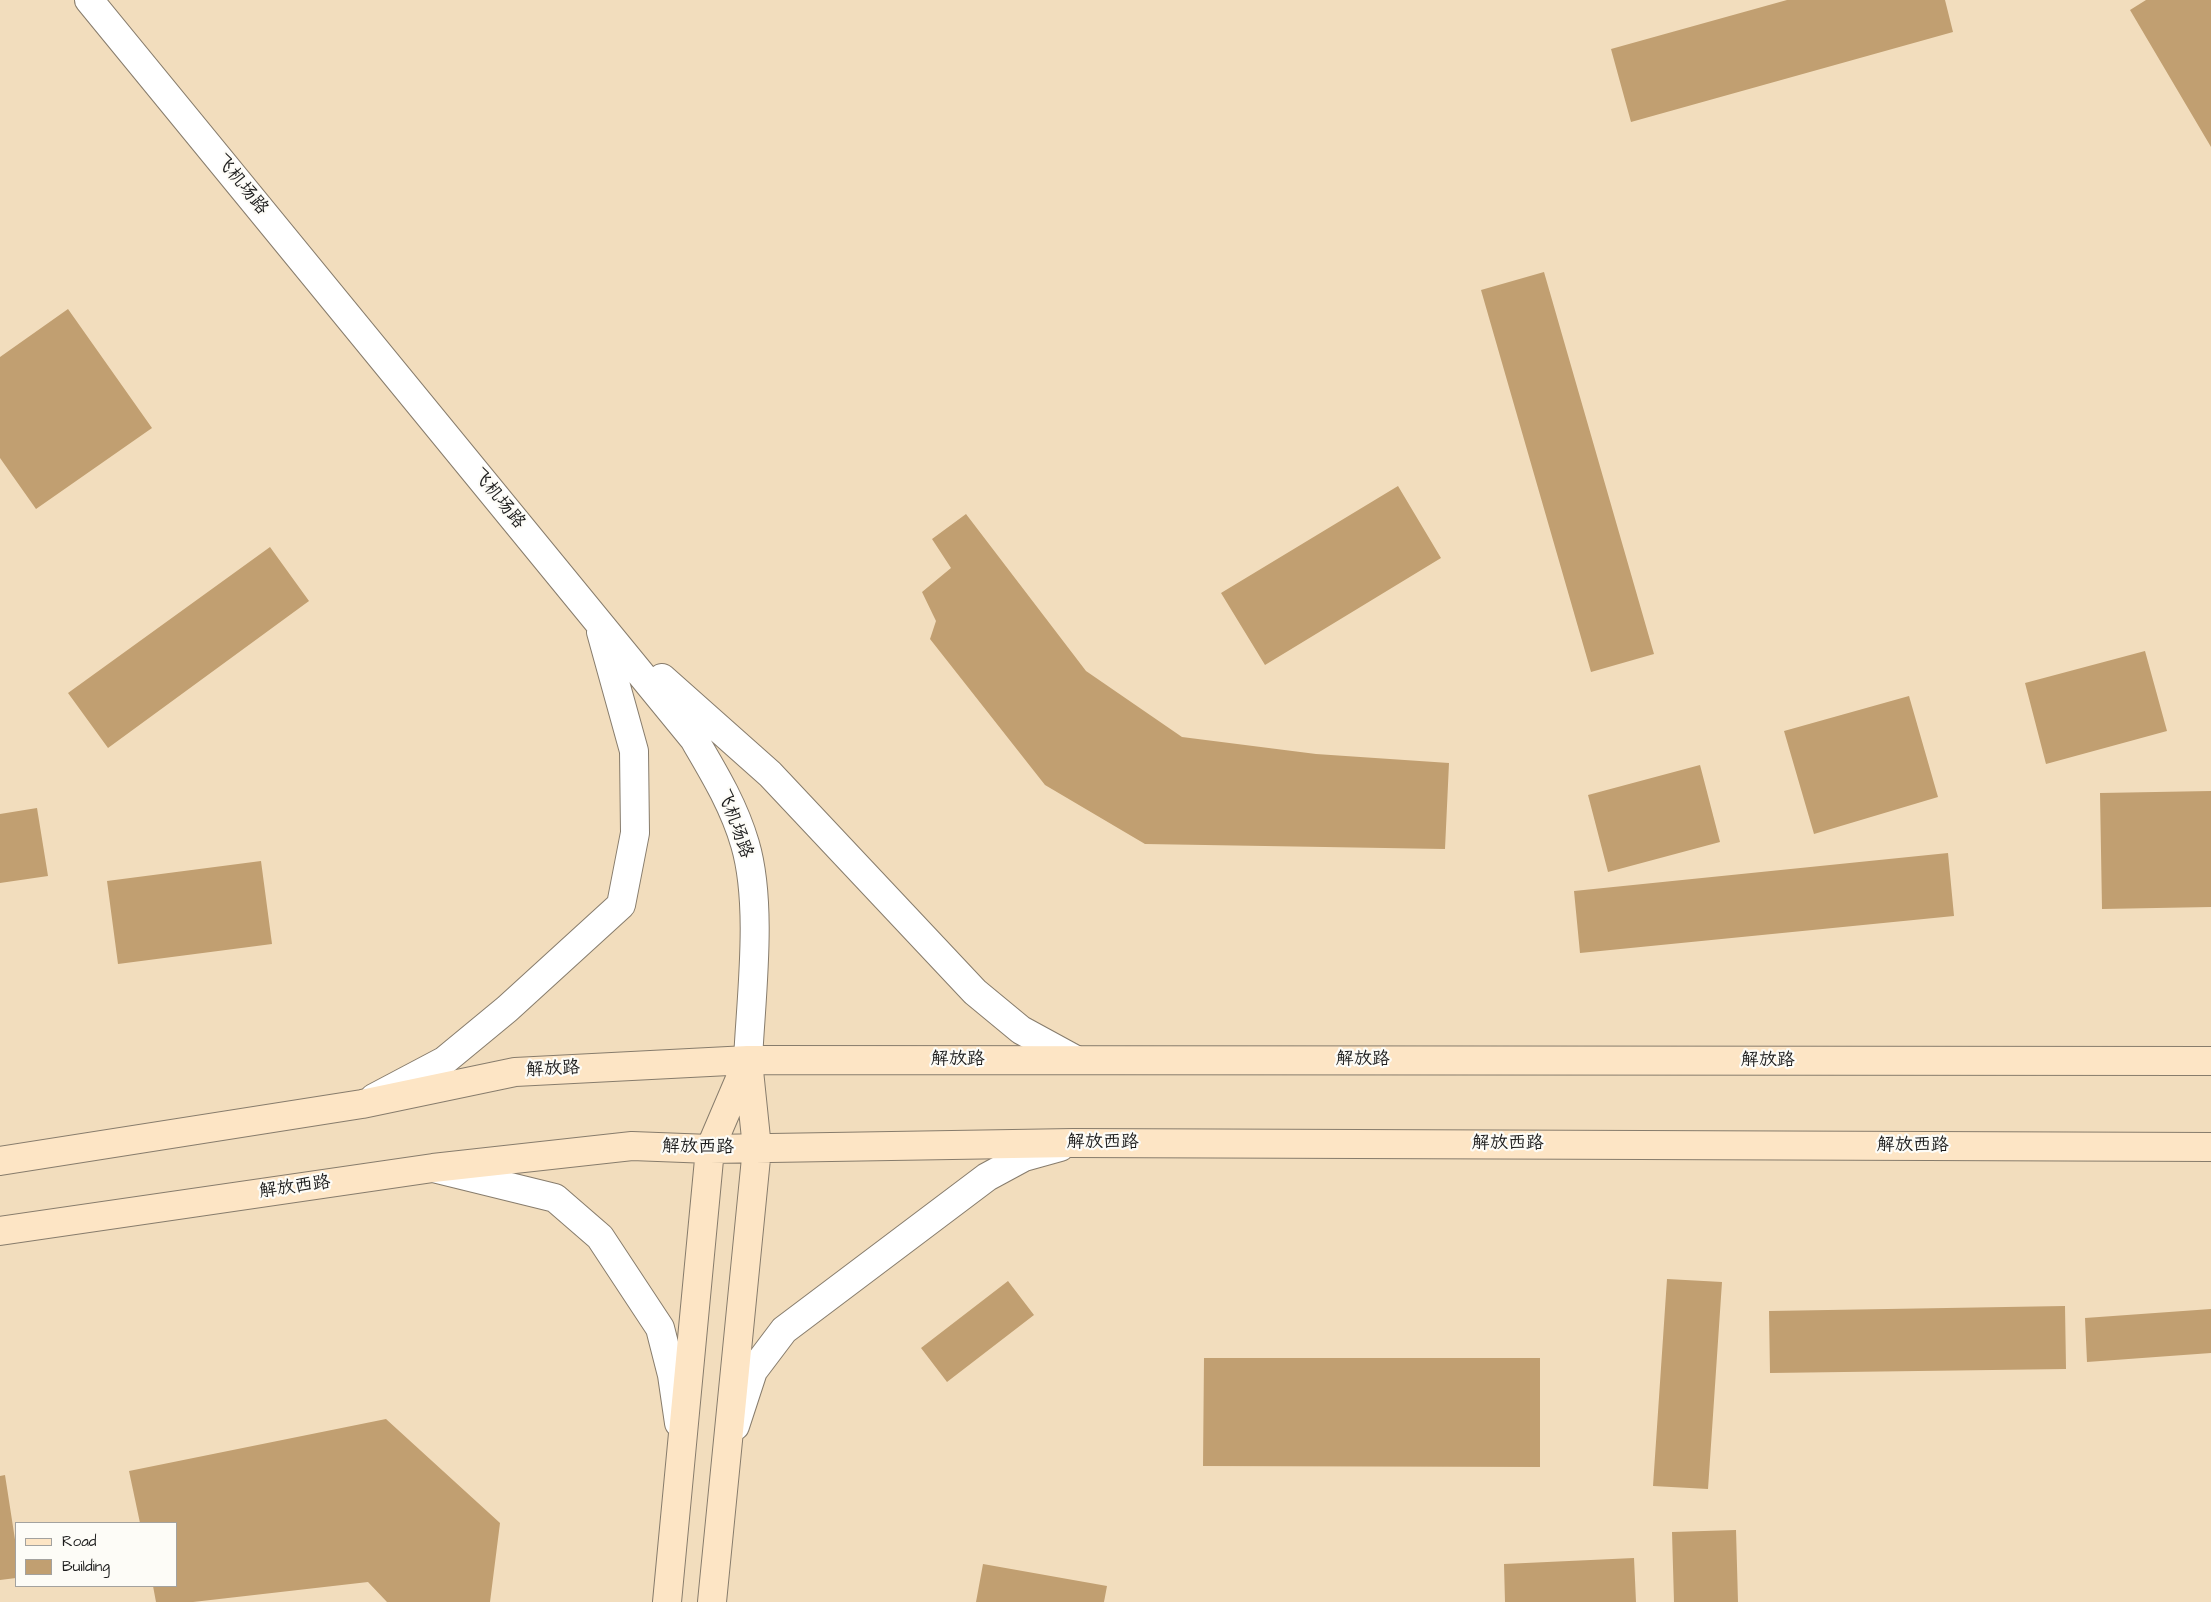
<!DOCTYPE html>
<meta charset="utf-8">
<style>
body{margin:0}
#map{position:relative;width:2211px;height:1602px;overflow:hidden;background:#f2ddbd;font-family:"Architects Daughter",sans-serif}
canvas{display:block}
.legend{position:absolute;left:15px;top:1522px;width:162px;height:65px;box-sizing:border-box;background:#fdfcf7;border:1px solid #a3a29f;margin:0;padding:6px 9px;list-style:none;font-size:15px;color:#1c1c1c}
.legend li{display:flex;align-items:center;gap:10px;height:25px}
.legend b{width:25px;border:1px solid #a3a29f}
</style>
<div id="map">
<canvas width="2211" height="1602"></canvas>
<ul class="legend">
<li><b style="height:6px;background:#fde5c5"></b>Road</li>
<li><b style="height:14px;background:#c19f71"></b>Building</li>
</ul>
</div>
<script>
const ctx = document.querySelector('canvas').getContext('2d');
ctx.lineJoin = 'round';
function paint(path, color) {
  ctx.fillStyle = color;
  ctx.fill(path, 'evenodd');
}
function strokePath(path, color, width, dash) {
  ctx.strokeStyle = color;
  ctx.lineWidth = width;
  ctx.lineCap = dash ? 'butt' : 'round';
  ctx.setLineDash(dash || []);
  ctx.stroke(path);
}
function drawText(font, color, halo, rows, align = 'center') {
  ctx.font = font + ' "Architects Daughter","LXGW WenKai TC",sans-serif';
  ctx.lineWidth = 4.5;
  ctx.setLineDash([]);
  ctx.textBaseline = 'middle';
  ctx.strokeStyle = halo;
  ctx.fillStyle = color;
  for (const [text, x, y, turn = 0] of rows) {
    ctx.save();
    ctx.translate(x, y);
    ctx.rotate((+turn || 0) * Math.PI / 180);
    ctx.textAlign = isNaN(turn) ? turn : align;
    if (halo) ctx.strokeText(text, 0, 0);
    ctx.fillText(text, 0, 0);
    ctx.restore();
  }
}
paint(new Path2D(`
 M 1787,0 L 1945,0 L 1953,32 L 1631,122 L 1611,49 Z
 M 2146,0 L 2211,0 L 2211,147 L 2130,10 Z
 M 1544,272 L 1654,654 L 1591,672 L 1481,290 Z
 M 68,309 L 152,428 L 36,509 L 0,458 L 0,357 Z
 M 1398,486 L 1441,558 L 1265,665 L 1221,593 Z
 M 966,514 L 1086,671 L 1182,737 L 1316,754 L 1449,763 L 1445,849 L 1145,844 L 1045,785 L 930,639 L 936,621 L 922,592 L 951,568 L 932,539 Z
 M 270,547 L 309,601 L 108,748 L 68,693 Z
 M 2145,651 L 2167,731 L 2046,764 L 2025,683 Z
 M 1909,696 L 1938,797 L 1814,834 L 1784,731 Z
 M 1700,765 L 1720,842 L 1608,872 L 1588,795 Z
 M 2211,791 L 2211,907 L 2102,909 L 2100,793 Z
 M 37,808 L 48,876 L 0,883 L 0,814 Z
 M 1948,853 L 1954,916 L 1580,953 L 1574,891 Z
 M 261,861 L 272,944 L 118,964 L 107,881 Z
 M 1667,1279 L 1722,1282 L 1708,1489 L 1653,1486 Z
 M 1008,1281 L 1034,1315 L 947,1382 L 921,1348 Z
 M 2065,1306 L 2066,1369 L 1770,1373 L 1769,1311 Z
 M 2211,1309 L 2211,1353 L 2087,1362 L 2085,1318 Z
 M 1204,1358 L 1540,1358 L 1540,1467 L 1203,1466 Z
 M 386,1419 L 500,1523 L 490,1602 L 387,1602 L 368,1582 L 193,1602 L 156,1602 L 153,1586 L 176,1586 L 176,1523 L 140,1523 L 129,1471 Z
 M 5,1475 L 16,1546 L 16,1578 L 0,1580 L 0,1476 Z
 M 1736,1530 L 1738,1602 L 1674,1602 L 1672,1532 Z
 M 1634,1558 L 1636,1602 L 1505,1602 L 1504,1564 Z
 M 983,1564 L 1107,1586 L 1104,1602 L 976,1602 Z`), '#c19f71');
const tertiary = new Path2D(`
 M 89,0 L 694,739 C 714,773 734,806 745,844 C 763,905 751,996 748,1060
 M 662,678 L 770,774 L 975,992 L 1021,1030 L 1076,1060
 M 374,1098 L 444,1061 L 507,1009 L 621,905 L 635,833 L 634,751 L 601,632
 M 437,1169 L 555,1198 L 600,1237 L 660,1328 L 672,1375 L 679,1423
 M 735,1426 L 753,1371 L 784,1330 L 987,1177 L 1024,1157 L 1060,1147`);
const secondary = new Path2D(`
 M 0,1161 L 362,1104 L 515,1072 L 748,1060 L 2211,1061
 M 0,1231 L 433,1168 L 632,1146 L 710,1149 L 1073,1143 L 2211,1147
 M 667,1602 L 710,1149 L 748,1060
 M 712,1602 L 757,1148 L 748,1061`);
strokePath(tertiary, '#877c6c', 30);
strokePath(secondary, '#877c6c', 30);
strokePath(tertiary, '#fff', 28);
strokePath(secondary, '#fde5c5', 28);
drawText('18px', '#1c1c1c', '#fdfcf7', [
 ["飞机场路",241,185,51],
 ["飞机场路",498,499,51],
 ["飞机场路",734,824,70],
 ["解放路",958,1060],
 ["解放路",1363,1060],
 ["解放路",1768,1061],
 ["解放路",553,1070,-3],
 ["解放西路",1103,1143],
 ["解放西路",1508,1144],
 ["解放西路",1913,1146],
 ["解放西路",698,1148,1],
 ["解放西路",295,1188,-8]
]);
</script>
